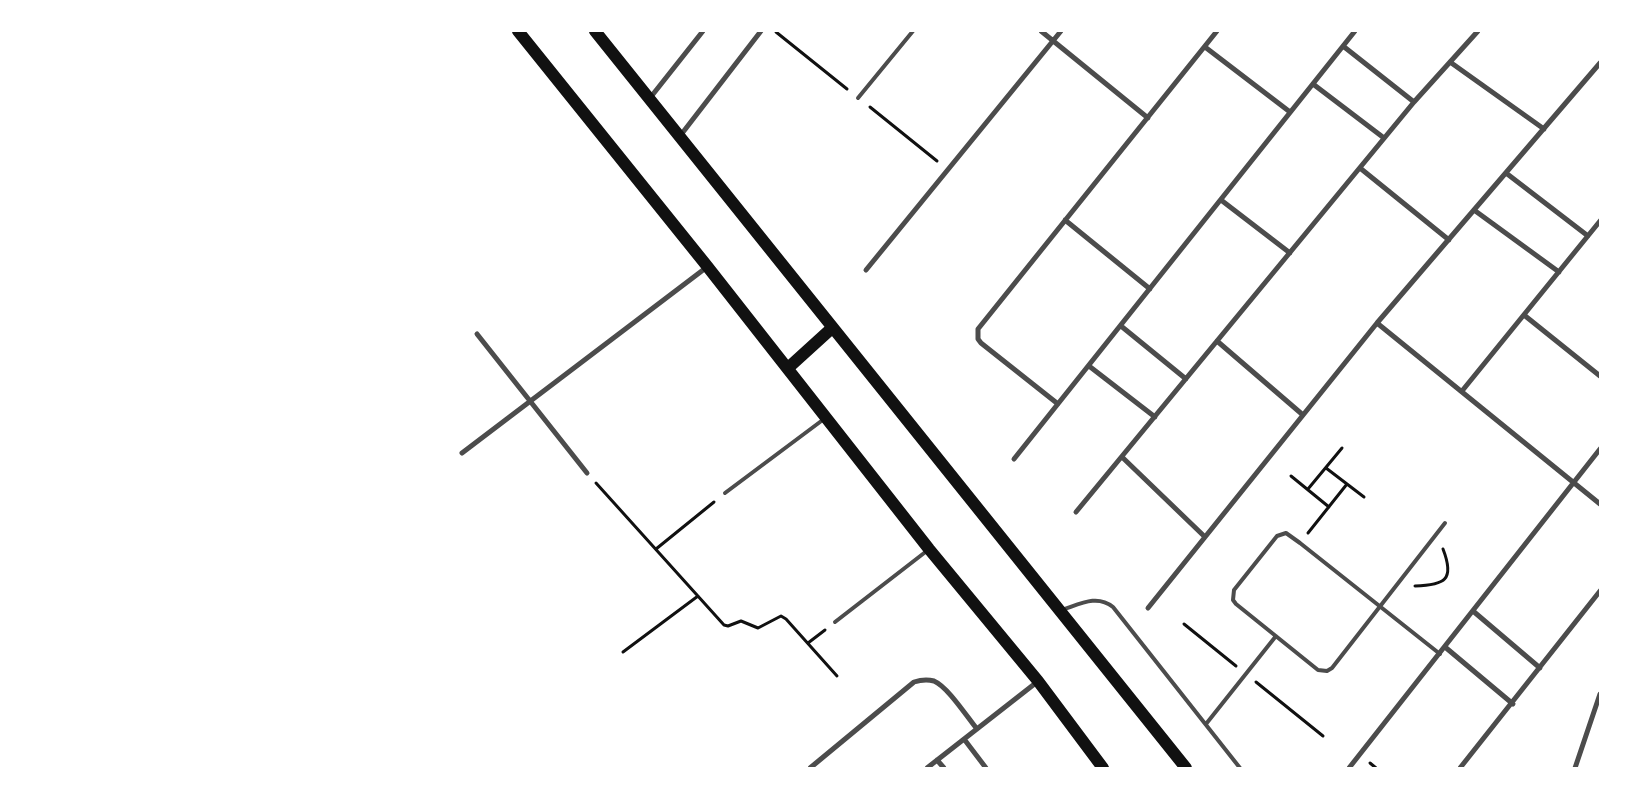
<!DOCTYPE html>
<style>
body{margin:0}
#map{position:relative;width:1631px;height:799px;overflow:hidden;background:#fff;font-family:Inter,sans-serif}
canvas{display:block}
.frame{position:absolute;inset:0;border:32px solid #fff;pointer-events:none}
</style>
<div id="map">
<canvas width="1631" height="799"></canvas>
<div class="frame"></div>
</div>
<script>
const ctx = document.querySelector('canvas').getContext('2d');
ctx.lineJoin = 'round';
function strokePath(path, color, width, dash) {
  ctx.strokeStyle = color;
  ctx.lineWidth = width;
  ctx.lineCap = dash ? 'butt' : 'round';
  ctx.setLineDash(dash || []);
  ctx.stroke(path);
}
strokePath(new Path2D(`
 M 776,32 L 847,89
 M 870,107 L 937,161
 M 1326,468 L 1364,497
 M 1291,476 L 1329,507
 M 596,483 L 724,625 L 728,626 L 741,621 L 758,628 L 781,616 L 786,619 L 837,676
 M 1308,489 L 1342,448
 M 1308,533 L 1347,484
 M 656,549 L 714,502
 M 1415,586 C 1445,585 1455,580 1443,549
 M 1184,624 L 1236,666
 M 808,643 L 825,630
 M 623,652 L 698,596
 M 1256,682 L 1323,736
 M 1370,763 L 1376,768`), '#111', 3);
strokePath(new Path2D(`
 M 858,98 L 913,31
 M 725,493 L 824,419
 M 1062,610 C 1080,604 1097,594 1113,607 L 1240,768
 M 835,622 L 928,550
 M 1440,654 C 1393,617 1347,580 1300,543 L 1286,533 L 1277,536 L 1234,590 L 1233,600 L 1236,604 L 1318,670 L 1327,671 L 1332,668 L 1445,523
 M 1206,724 L 1276,636`), '#4c4c4c', 4);
strokePath(new Path2D(`
 M 1041,31 L 1148,118
 M 1343,46 L 1414,102
 M 1205,47 L 1290,112
 M 1450,62 L 1544,129
 M 1313,84 L 1384,138
 M 650,98 L 703,31
 M 680,136 L 761,31
 M 1360,168 L 1449,240
 M 1506,173 L 1588,236
 M 1221,200 L 1290,253
 M 1474,210 L 1559,272
 M 1065,220 L 1150,289
 M 866,270 L 1061,31
 M 1524,315 L 1600,376
 M 1377,323 L 1600,504
 M 1121,326 L 1186,379
 M 477,334 L 587,473
 M 1217,341 L 1303,415
 M 1089,366 L 1155,417
 M 1462,391 L 1600,221
 M 1058,404 L 981,343 L 978,339 L 978,329 L 1217,31
 M 462,453 L 707,267
 M 1122,457 L 1205,537
 M 1014,459 L 1355,31
 M 1076,512 L 1414,102 L 1478,31
 M 1148,608 L 1377,323 L 1600,63
 M 1473,611 L 1540,668
 M 1445,647 L 1513,704
 M 964,739 L 986,768
 M 937,760 L 944,768
 M 810,768 L 914,682 C 920,680 927,679 934,681 C 948,687 967,717 977,729
 M 927,768 L 1037,682
 M 1349,768 L 1600,449
 M 1460,768 L 1600,591
 M 1575,768 L 1600,694`), '#4c4c4c', 5);
strokePath(new Path2D(`
 M 518,31 L 707,266 L 929,549 L 1038,681 L 1103,768
 M 595,31 L 1186,768
 M 788,368 L 832,328`), '#111', 12);
</script>
